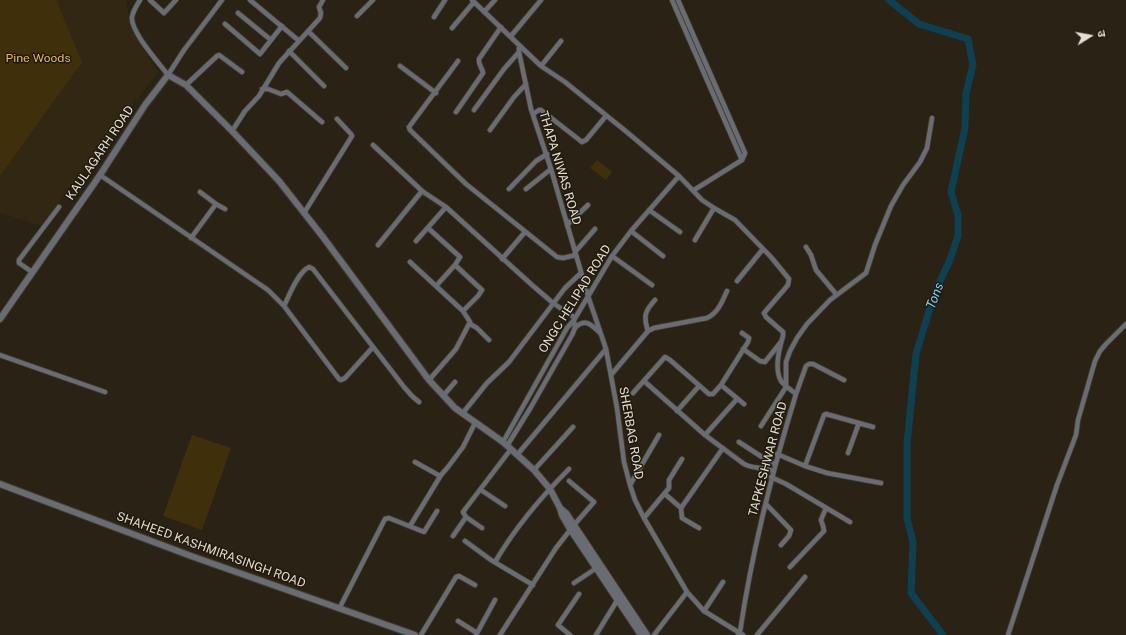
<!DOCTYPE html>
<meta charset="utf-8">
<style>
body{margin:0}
#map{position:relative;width:1126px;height:635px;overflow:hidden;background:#2a2215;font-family:"Public Sans","Noto Sans Devanagari",sans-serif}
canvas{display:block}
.north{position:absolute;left:1070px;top:16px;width:40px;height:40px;-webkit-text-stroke:3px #20190c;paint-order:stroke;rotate:79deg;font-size:11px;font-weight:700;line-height:16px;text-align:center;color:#e4dfd6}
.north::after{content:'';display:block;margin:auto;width:14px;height:18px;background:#e4dfd6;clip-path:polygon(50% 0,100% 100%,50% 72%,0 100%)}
</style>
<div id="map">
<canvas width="1126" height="635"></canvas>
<div class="north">उ</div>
</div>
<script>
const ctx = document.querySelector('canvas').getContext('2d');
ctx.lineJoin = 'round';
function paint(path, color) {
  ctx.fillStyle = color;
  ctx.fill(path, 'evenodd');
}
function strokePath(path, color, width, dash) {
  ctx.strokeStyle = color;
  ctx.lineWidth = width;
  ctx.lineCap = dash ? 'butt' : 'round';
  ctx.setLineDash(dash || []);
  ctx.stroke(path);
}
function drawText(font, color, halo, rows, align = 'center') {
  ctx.font = font + ' "Public Sans",sans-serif';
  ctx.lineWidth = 3;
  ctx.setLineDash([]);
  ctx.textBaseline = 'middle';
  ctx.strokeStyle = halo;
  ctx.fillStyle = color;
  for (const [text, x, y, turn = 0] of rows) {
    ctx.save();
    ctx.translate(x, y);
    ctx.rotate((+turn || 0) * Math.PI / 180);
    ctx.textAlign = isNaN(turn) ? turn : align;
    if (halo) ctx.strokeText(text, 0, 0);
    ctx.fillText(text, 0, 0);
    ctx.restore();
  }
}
paint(new Path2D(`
 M 0,0 L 126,0 L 130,27 L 158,72 L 41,226 L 0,213 Z`), '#312713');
paint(new Path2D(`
 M 0,0 L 56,0 L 82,62 L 0,176 Z
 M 597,160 L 612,172 L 606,180 L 590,168 Z
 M 192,435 L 231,448 L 202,530 L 163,516 Z`), '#402f0b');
strokePath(new Path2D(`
 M 889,0 L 919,24 L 968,39 L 973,65 L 966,93 L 965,128 L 951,192 L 958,215 L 958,236 L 949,262 L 940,281 L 935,297 L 929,311 L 916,354 L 907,444 L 907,518 L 913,542 L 911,593 L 943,635`), '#0f4052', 7);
const minor = new Path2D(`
 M 140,0 C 137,5 133,11 132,17 C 130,31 159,63 168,75 L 184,50 L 222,0
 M 150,0 L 164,13 L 176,0
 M 250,0 L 298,40
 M 472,0 L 541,66 L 565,82 L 628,133 L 679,176 L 702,200 L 714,208 L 735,220 L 771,257 L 789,279 L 788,285 L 764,313 L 766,317 L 783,332 L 783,336 C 779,349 774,369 781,381 C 785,386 791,390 796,394 C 772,472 752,551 740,632 L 738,635
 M 672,0 L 742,160
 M 678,0 L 745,153 L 742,160 L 694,190
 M 484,12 L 495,0
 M 238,13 L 271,40
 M 357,16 L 373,0
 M 434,17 L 445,0
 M 225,24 L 260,54 L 282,26
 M 452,28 L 474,2
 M 308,31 L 346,68
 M 511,36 L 541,0
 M 519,45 L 519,52 L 531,109 L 551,169 L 588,296 L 606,349 L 617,408 L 624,462 L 630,485 L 635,500 L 644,518 L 687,592 L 704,611 L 743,635
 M 289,51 L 324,86
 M 458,61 L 409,127 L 410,130 L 466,184 L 557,257 L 563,258 L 576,255
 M 400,66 L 436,93
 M 541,66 L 561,41
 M 186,85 L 217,56 L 219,55 L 242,72
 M 262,89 L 268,89 L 281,94 L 287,92 L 322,122
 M 474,110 L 504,69 L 519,52
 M 456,112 L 483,73 C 483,69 478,65 479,59 L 501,27
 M 533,114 L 539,110 L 541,110 L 582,142 L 586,140 L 606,116
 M 490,130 L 514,97 L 526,84
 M 232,131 L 245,111 L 259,96 L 279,63 L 320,18 L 321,13 L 319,7 L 323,0
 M 373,145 L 422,191 L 446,207 L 532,285 L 553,303 L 575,318
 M 100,175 L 268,290 L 284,306 L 339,379 L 341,380 L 345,378 L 373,347
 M 509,189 L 536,161 L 547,154
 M 526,189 L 551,169
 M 200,192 L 216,204 L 225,209
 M 649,210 L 680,232
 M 304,213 L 352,136 L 351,134 L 337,119
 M 567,225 L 588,205
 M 428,228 L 460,257 L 455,265 L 436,286
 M 631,231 L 663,256
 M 191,238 L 216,204
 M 695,240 L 714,208
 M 416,241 L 446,207
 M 378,245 L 422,191
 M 806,247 L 811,255 L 816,270 L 836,294
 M 575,252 L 595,229
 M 612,256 L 652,285
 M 502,259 L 525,232
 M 410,262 L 463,311 L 470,322 L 456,349 L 429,380
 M 455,265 L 482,290 L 478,296 L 463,311
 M 32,272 L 19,263 L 19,260 L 59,207
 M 737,281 L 763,249
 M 284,306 C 289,296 298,272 309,267 L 313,269 L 404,387 L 412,396 L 419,402
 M 470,324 L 477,328 L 489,340
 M 575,328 C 585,318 591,324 600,333
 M 648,331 C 643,316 645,311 655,300
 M 743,349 L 760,361 L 765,362 L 780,343
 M 0,355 L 105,392
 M 611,375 L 648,331 L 654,328 L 707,318 C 718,313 722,302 727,291
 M 644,381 L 705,435 L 744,464 C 753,469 763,467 773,471
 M 721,385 L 744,404
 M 786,387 L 786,362 L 790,351 L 797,338 L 807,324 L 830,300 L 866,273 L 875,245 L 891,206 L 903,185 L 920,162 L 927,148 L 932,118
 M 633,393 L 665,357 L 670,360 L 709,394 L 713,394 L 721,385 L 748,342 L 749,338 L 742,333
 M 796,394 L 806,366 L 809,364 L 813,364 L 844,380
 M 443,396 L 455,382
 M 677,411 L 699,386
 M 462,414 L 487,383 L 509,362 L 565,288 L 581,273
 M 761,426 L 786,387
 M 705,435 L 737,399
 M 503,442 L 567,328 L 574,320 L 612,256 L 631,231 L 679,176
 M 739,442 L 765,459 L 775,464
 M 507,446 L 531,407 L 572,335 L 575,328 L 574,320
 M 848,453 L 859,423
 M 777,454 L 805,466 L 827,473 L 881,483
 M 517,455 L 606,349
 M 415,462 L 440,476
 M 805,466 L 824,415 L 826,414 L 873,427
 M 534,470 L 573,427
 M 771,477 L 786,484 L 850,522
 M 630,485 L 659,435
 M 481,490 L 505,506
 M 665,494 L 681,508
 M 766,504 L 791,530 L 789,536 L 781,545
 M 644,518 L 669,488 L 669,480 L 682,459
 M 410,526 L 441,475 L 448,467 L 463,447 L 475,423
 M 482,528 L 466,517 L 463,512 L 511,449
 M 699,528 L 682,518 L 681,508 L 723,448
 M 453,536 L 466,517
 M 465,541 L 491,560 L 533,585
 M 495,562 C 515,528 541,497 569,469
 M 790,567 L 824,531 L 823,526 L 821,520 L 826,508
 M 574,583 L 598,567
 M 339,609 L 385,519 L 389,518 L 424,532 L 437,511
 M 704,611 L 723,582
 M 458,621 L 477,633
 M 421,635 L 456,577 L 459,576 L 475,585
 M 476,635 L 495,600
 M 500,635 L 556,548 L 574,525 L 594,502 L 569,481
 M 570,635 L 558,625 L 579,594
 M 596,635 L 618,599
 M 654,635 L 687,592
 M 757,635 L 805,577
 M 1008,635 L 1057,485 L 1076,435 L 1078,420 L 1095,361 L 1100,351 L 1106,344 L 1126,324`);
const tertiary = new Path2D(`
 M 0,319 L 100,175 L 145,105 L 168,75 L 186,85 L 232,131 L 279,181 L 323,237 L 429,380 L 455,408 L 503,442 L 534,470 L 550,489 L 560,508 L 562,515 L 570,529 L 641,635
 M 0,484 L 191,556 L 415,635
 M 560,508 L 566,513 L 647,635`);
strokePath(minor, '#443c30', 6);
strokePath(tertiary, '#443c30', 8);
strokePath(minor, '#696c73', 4.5);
strokePath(tertiary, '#696c73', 6);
drawText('12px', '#e3bb70', '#20190c', [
 ["Pine Woods",38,58]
]);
drawText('12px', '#e4dfd6', '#20190c', [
 ["KAULAGARH ROAD",100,153,-56],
 ["THAPA NIWAS ROAD",560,168,73],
 ["ONGC HELIPAD ROAD",575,299,-58],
 ["SHERBAG ROAD",631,433,80],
 ["TAPKESHWAR ROAD",768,459,-75],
 ["SHAHEED KASHMIRASINGH ROAD",211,550,20]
]);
drawText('italic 13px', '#77d3fb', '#20190c', [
 ["Tons",935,296,-69]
]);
</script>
